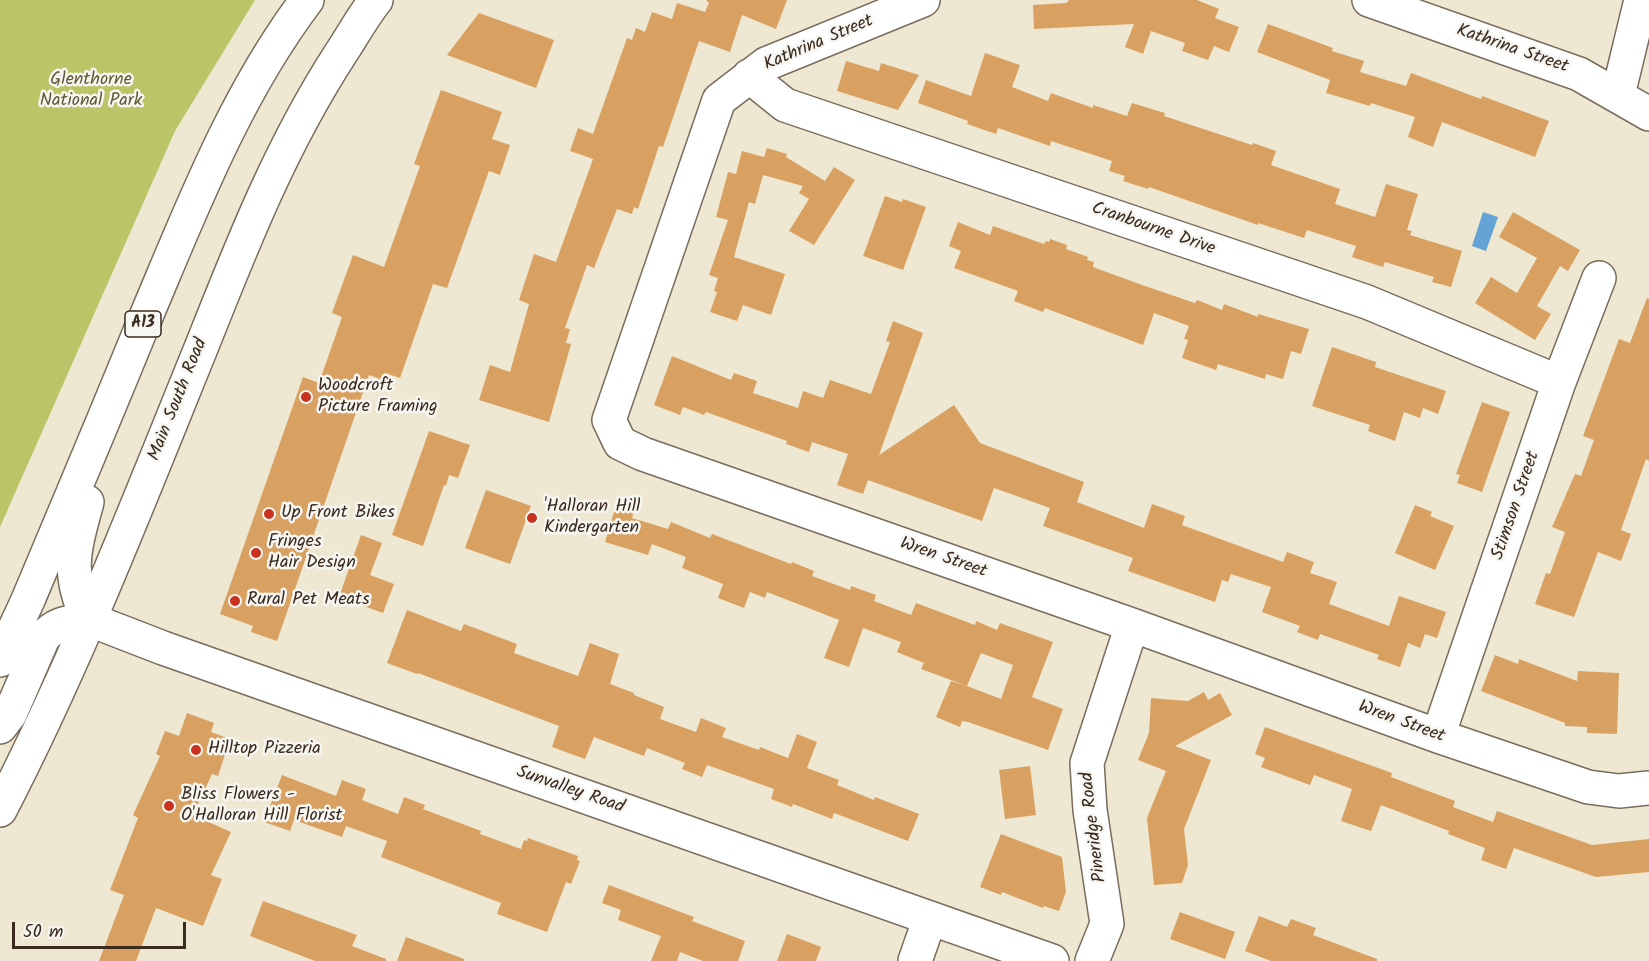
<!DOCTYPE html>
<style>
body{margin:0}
#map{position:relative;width:1649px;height:961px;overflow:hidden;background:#eee8d2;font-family:Kalam,sans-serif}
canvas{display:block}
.scale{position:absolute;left:12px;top:922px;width:174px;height:27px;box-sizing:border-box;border:3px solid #3b2a1e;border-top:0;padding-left:8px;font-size:18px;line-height:21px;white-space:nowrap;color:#3b2a1e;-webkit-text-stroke:4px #f6f6f2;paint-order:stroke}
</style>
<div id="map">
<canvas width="1649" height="961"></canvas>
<div class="scale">50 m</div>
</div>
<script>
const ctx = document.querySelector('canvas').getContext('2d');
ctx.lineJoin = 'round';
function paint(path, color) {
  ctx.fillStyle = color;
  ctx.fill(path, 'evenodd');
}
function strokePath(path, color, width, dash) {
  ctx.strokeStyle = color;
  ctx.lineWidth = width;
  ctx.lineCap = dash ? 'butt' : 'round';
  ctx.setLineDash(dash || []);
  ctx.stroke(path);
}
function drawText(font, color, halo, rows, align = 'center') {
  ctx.font = font + ' Kalam,sans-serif';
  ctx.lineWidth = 5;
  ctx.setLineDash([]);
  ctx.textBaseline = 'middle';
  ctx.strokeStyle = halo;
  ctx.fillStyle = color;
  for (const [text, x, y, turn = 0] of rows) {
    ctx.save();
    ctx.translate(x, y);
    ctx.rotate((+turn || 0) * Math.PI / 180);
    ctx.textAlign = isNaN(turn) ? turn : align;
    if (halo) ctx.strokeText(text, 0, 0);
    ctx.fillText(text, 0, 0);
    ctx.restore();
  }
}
paint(new Path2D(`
 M 0,0 L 255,0 L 175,131 L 0,527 Z`), '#b9c567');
paint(new Path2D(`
 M 1483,212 L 1498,217 L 1486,251 L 1472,246 Z`), '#63a3d6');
paint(new Path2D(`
 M 706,0 L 787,0 L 776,29 L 742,15 L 730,52 L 699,41 L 663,147 L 659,146 L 638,209 L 634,207 L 632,214 L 617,209 L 594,268 L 587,265 L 565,328 L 570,329 L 566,343 L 571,344 L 549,422 L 479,400 L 490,365 L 510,372 L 529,304 L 519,300 L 534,254 L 556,262 L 593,159 L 570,151 L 578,128 L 593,134 L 627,38 L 632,40 L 636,28 L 645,32 L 652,12 L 672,19 L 677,3 L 705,12 L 709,3 Z
 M 1069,0 L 1197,0 L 1219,9 L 1215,18 L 1239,27 L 1229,52 L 1214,46 L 1208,60 L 1182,51 L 1185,43 L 1151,31 L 1143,54 L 1125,47 L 1134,24 L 1034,29 L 1033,5 L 1066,3 Z
 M 479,13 L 554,40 L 536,88 L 447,55 Z
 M 1268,24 L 1333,48 L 1332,51 L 1364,61 L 1360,72 L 1406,86 L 1411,73 L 1481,99 L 1482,96 L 1549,121 L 1535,157 L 1442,122 L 1433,147 L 1408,137 L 1415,117 L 1371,103 L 1370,106 L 1326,93 L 1330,80 L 1257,52 Z
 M 985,53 L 1020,65 L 1012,87 L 1048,101 L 1051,93 L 1093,108 L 1093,105 L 1127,116 L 1132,103 L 1165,113 L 1164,116 L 1252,145 L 1253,143 L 1276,151 L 1271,165 L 1340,189 L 1335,204 L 1375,217 L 1386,184 L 1418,194 L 1407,230 L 1412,231 L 1410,235 L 1462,251 L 1451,287 L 1432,282 L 1434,277 L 1385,262 L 1383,267 L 1352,257 L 1356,246 L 1307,230 L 1304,238 L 1258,223 L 1258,225 L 1149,187 L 1148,189 L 1123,181 L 1125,176 L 1109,171 L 1112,161 L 1051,141 L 1050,146 L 998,128 L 996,134 L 967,124 L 968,121 L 918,103 L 926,80 L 971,96 Z
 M 846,61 L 879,71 L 881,63 L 919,75 L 898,110 L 837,91 Z
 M 441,90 L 502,112 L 492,139 L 510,145 L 500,175 L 489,171 L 447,288 L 433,284 L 400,378 L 385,373 L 382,380 L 369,375 L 277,641 L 251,632 L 253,626 L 220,614 L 303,377 L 319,383 L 342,317 L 332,313 L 353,255 L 384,267 L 420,166 L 414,164 Z
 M 767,148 L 787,154 L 786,157 L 825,181 L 834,167 L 855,180 L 814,245 L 789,231 L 809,199 L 799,193 L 803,186 L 763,175 L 755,204 L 749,202 L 734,257 L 785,274 L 771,315 L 743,305 L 737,321 L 710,312 L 717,292 L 714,291 L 718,278 L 709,275 L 728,220 L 716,217 L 728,172 L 736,174 L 742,151 L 764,157 Z
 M 885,196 L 902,202 L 903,199 L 926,207 L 903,270 L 863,256 Z
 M 1513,212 L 1580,250 L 1568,271 L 1560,266 L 1537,306 L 1551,314 L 1535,340 L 1475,303 L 1491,277 L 1517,293 L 1537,258 L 1499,237 Z
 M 958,222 L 990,235 L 993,226 L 1044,244 L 1046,241 L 1049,242 L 1050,239 L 1067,245 L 1066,249 L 1088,257 L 1087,260 L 1094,262 L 1093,267 L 1142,285 L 1195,303 L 1197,300 L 1222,310 L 1224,304 L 1258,317 L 1258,314 L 1309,329 L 1301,354 L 1291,351 L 1283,379 L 1266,374 L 1265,379 L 1218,364 L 1216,370 L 1182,358 L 1188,340 L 1184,339 L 1189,326 L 1154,313 L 1143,345 L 1045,308 L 1043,312 L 1014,301 L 1018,291 L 954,268 L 961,251 L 949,246 Z
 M 1647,298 L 1649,299 L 1649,461 L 1646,459 L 1621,530 L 1631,534 L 1621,561 L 1598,552 L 1574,617 L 1535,604 L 1546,573 L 1550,574 L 1565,532 L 1552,527 L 1575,474 L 1581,476 L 1594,440 L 1583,436 L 1619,339 L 1630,343 Z
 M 893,321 L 923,333 L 879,455 L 954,405 L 980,443 L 1084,482 L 1077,502 L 1144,528 L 1152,504 L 1185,516 L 1182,525 L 1283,562 L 1287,552 L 1314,562 L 1310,573 L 1337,582 L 1329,604 L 1389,626 L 1399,596 L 1446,612 L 1437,638 L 1425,634 L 1420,648 L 1408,643 L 1400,667 L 1377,659 L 1379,655 L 1320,634 L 1318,640 L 1297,632 L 1300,626 L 1262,612 L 1271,587 L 1231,574 L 1228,582 L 1222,580 L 1215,602 L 1128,571 L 1133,558 L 1043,526 L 1050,508 L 994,488 L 982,521 L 868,480 L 863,494 L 837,485 L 848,454 L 812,442 L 809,452 L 786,444 L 787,441 L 706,412 L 704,415 L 683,407 L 680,415 L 654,405 L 672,356 L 731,380 L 734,373 L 757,381 L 753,393 L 798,408 L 803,391 L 823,398 L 830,380 L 871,394 L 890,342 L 886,341 Z
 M 1332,347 L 1376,362 L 1375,367 L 1446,391 L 1438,414 L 1423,408 L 1420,418 L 1404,412 L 1395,441 L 1368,431 L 1370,425 L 1312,406 Z
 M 1482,402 L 1510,412 L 1482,492 L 1457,483 L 1460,475 L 1456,474 Z
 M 429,431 L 470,445 L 458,478 L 449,475 L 446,486 L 444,485 L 423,546 L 392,535 Z
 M 486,490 L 531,506 L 510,564 L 465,548 Z
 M 617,502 L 635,507 L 632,518 L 668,529 L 671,522 L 710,538 L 712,534 L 791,564 L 792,562 L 814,571 L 812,576 L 850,590 L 851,586 L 876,595 L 874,601 L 911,615 L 916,603 L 975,625 L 976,621 L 997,630 L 1000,623 L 1053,642 L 1032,697 L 1063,709 L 1048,750 L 968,722 L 962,721 L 960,727 L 936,717 L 951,681 L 967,686 L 921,669 L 924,663 L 897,652 L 901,642 L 863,628 L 849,667 L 824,658 L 839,620 L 767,592 L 765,598 L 750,592 L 744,608 L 718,598 L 723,584 L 682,568 L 686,557 L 652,544 L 648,555 L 605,542 ZM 981,653 L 1013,665 L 1001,699 L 967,686 Z
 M 1415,505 L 1432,512 L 1430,516 L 1454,526 L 1435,570 L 1395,553 Z
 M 361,535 L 382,543 L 370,575 L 394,584 L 383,613 L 339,597 Z
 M 407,610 L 461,631 L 464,624 L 517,644 L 514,653 L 578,676 L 590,643 L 619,654 L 610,684 L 634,693 L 634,695 L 664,707 L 660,719 L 696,732 L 701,718 L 726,728 L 722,737 L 759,750 L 760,747 L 788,758 L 797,734 L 817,742 L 807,768 L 839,780 L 837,785 L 874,800 L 875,797 L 919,814 L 908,841 L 834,813 L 832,819 L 793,804 L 792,807 L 771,799 L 774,789 L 707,765 L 702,777 L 682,769 L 685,763 L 647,748 L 644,756 L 594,737 L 585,759 L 552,747 L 559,726 L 418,673 L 417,674 L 387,663 Z
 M 1495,655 L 1518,664 L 1519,659 L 1577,681 L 1578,671 L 1619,673 L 1617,734 L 1587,733 L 1587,727 L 1565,726 L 1565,723 L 1481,691 Z
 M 1204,692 L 1208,700 L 1220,693 L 1232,715 L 1175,746 L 1211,760 L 1184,829 L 1188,865 L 1182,883 L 1154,885 L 1147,818 L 1166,771 L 1138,760 L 1149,733 L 1151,698 L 1188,701 Z
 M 187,713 L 214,723 L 211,732 L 230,739 L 218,776 L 212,774 L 193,815 L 231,832 L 211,875 L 222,879 L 203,926 L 156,908 L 136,961 L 99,961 L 124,895 L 110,890 L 138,818 L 133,815 L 160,756 L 156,754 L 165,731 L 179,736 Z
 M 1265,727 L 1392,773 L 1391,777 L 1455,801 L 1453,807 L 1493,822 L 1497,811 L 1592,845 L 1649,839 L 1649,872 L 1596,877 L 1514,848 L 1506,869 L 1481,860 L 1485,848 L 1448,834 L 1449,831 L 1381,805 L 1371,831 L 1341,821 L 1352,789 L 1314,775 L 1310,785 L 1261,767 L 1265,758 L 1255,754 Z
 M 1030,766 L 1036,815 L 1005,819 L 999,770 Z
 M 282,775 L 336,796 L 342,780 L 366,789 L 362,800 L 398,814 L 404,797 L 425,805 L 423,809 L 481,831 L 480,834 L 521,849 L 524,840 L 527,841 L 528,838 L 578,856 L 577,860 L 580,861 L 571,884 L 566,882 L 547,932 L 497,914 L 501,903 L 381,857 L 387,841 L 346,826 L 342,837 L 294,820 L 290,831 L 264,822 Z
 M 1001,834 L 1062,857 L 1066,892 L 1059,911 L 1044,906 L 1043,908 L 1002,892 L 1001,895 L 980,887 Z
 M 609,885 L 694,917 L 692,921 L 745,941 L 738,961 L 703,961 L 680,952 L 677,961 L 651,961 L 661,936 L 618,920 L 621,910 L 602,903 Z
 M 263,901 L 357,935 L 352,946 L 386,959 L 386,961 L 315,961 L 250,936 Z
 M 1180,912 L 1235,932 L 1225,959 L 1170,939 Z
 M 1259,916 L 1287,927 L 1291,919 L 1316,928 L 1313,935 L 1377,959 L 1377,961 L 1271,961 L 1245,951 Z
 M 787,934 L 821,947 L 816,961 L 777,961 Z
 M 406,937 L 464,959 L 464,961 L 397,961 Z`), '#d8a162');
const minor = new Path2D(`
 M 923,0 L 766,64 L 719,100 L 609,420 L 620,443 L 643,454 L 1132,625 L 1438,736 L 1588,787 L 1619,791 L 1649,788
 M 1369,0 L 1579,74 L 1649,114
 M 749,76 L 785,105 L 1367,302 L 1559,382
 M 1618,95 L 1641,0
 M 88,619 L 163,648 L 1052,961
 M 1438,736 L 1559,382 L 1599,278
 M 915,961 L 930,918
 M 1092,961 L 1107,924 L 1090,810 L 1087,763 L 1132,625`);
const highway = new Path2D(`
 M 87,502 C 74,550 66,573 88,619
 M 0,660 L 28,600 C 67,507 107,413 145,319 C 191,210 235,95 307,0
 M 0,727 L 10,714 L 43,638 C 55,623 69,622 88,619
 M 0,810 C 77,661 138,503 201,348 C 242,245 280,147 341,53 C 353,35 363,16 376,0`);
strokePath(minor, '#7a6c5d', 36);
strokePath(highway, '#7a6c5d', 36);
strokePath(minor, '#fff', 33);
strokePath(highway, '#fff', 33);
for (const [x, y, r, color] of [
 [306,397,6,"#c8321e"],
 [269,514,6,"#c8321e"],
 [532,518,6,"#c8321e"],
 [256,553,6,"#c8321e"],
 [235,601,6,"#c8321e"],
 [196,750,6,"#c8321e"],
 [169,806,6,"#c8321e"]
]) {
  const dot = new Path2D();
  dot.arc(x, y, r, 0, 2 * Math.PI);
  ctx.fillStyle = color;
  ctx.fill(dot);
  strokePath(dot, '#f6f6f2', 2);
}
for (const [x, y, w] of [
 [143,324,36]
]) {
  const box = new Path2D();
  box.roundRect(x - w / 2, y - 13, w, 26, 4.5);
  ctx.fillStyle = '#f6f6f2';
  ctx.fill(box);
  strokePath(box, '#3b2a1e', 1.5);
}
drawText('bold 16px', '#3b2a1e', null, [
 ["A13",143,324]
]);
drawText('18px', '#3b2a1e', '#f6f6f2', [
 ["Kathrina Street",819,44,-23],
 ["Kathrina Street",1512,50,19],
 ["Cranbourne Drive",1153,230,19],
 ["Main South Road",179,400,-68],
 ["Stimson Street",1517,506,-71],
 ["Wren Street",943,559,19],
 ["Wren Street",1401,723,20],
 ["Sunvalley Road",570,791,19],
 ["Pineridge Road",1095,827,-97]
]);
drawText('18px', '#615834', '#f6f6f2', [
 ["Glenthorne",91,81],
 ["National Park",91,102]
]);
drawText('18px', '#3b2a1e', '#f6f6f2', [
 ["Woodcroft",318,387],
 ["Picture Framing",318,408],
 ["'Halloran Hill",544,508],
 ["Kindergarten",544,529],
 ["Up Front Bikes",281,514],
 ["Fringes",268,543],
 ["Hair Design",268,564],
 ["Rural Pet Meats",247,601],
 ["Hilltop Pizzeria",208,750],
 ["Bliss Flowers -",181,796],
 ["O'Halloran Hill Florist",181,817]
], 'left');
</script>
